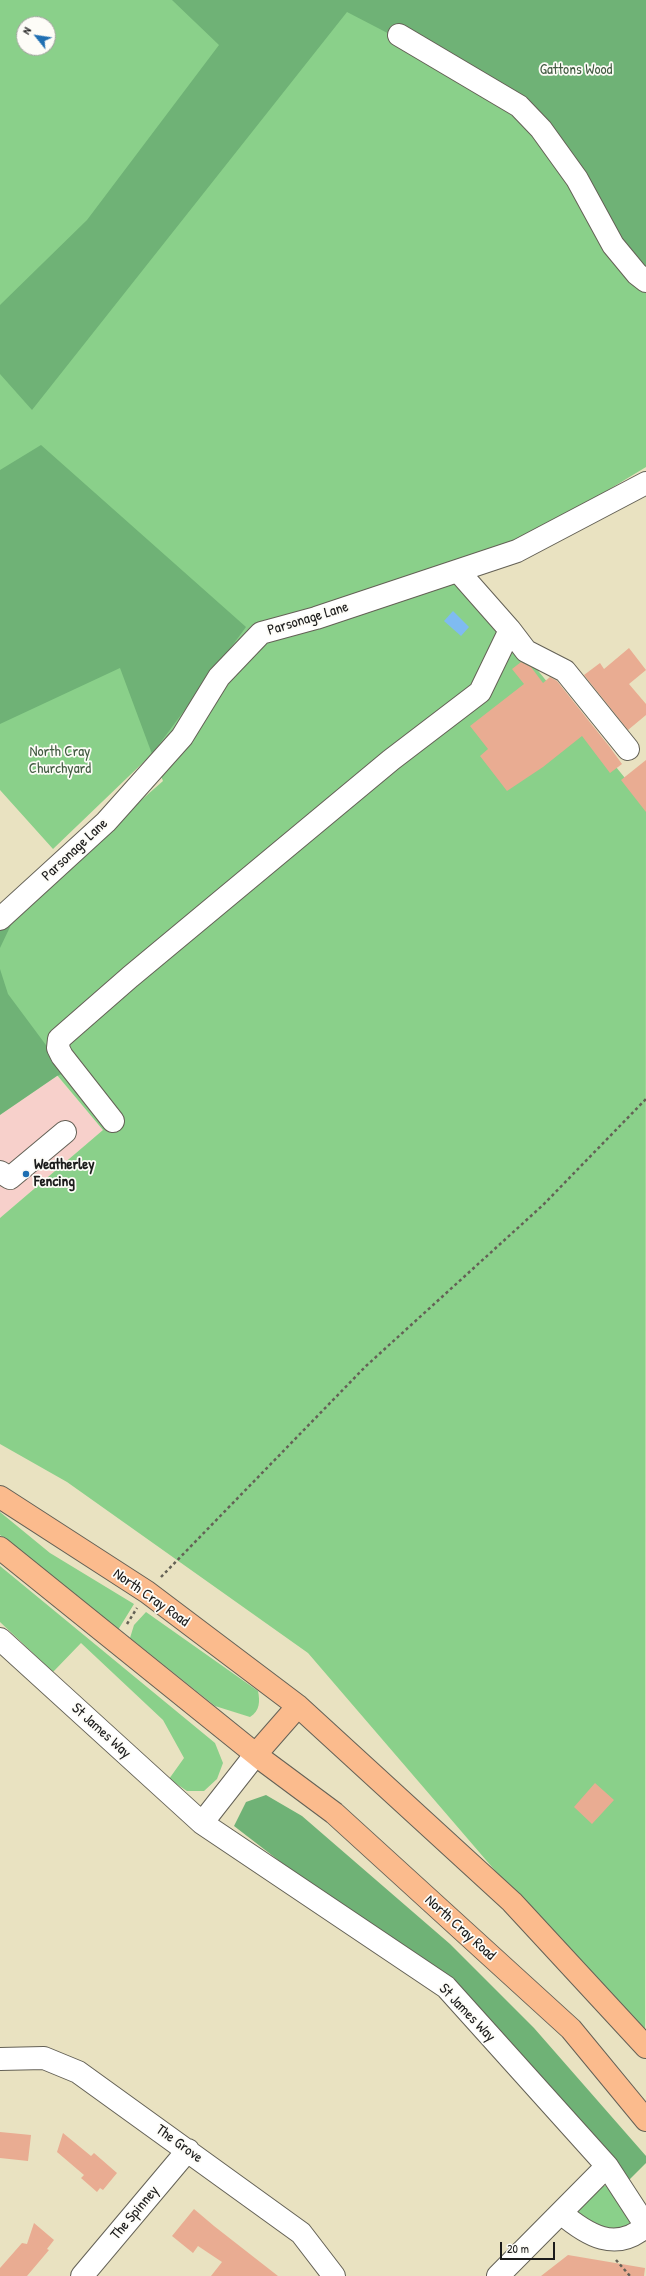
<!DOCTYPE html>
<style>
body{margin:0}
#map{position:relative;width:646px;height:2276px;overflow:hidden;background:#e9e2c1;font-family:"Patrick Hand",sans-serif}
canvas{display:block}
.north{position:absolute;left:16px;top:16px;width:40px;height:40px;box-sizing:border-box;background:#fdfcf7;border:1px solid #a3a29f;border-radius:50%;rotate:300deg;font-size:11px;font-weight:700;line-height:16px;text-align:center;color:#1c1c1c}
.north::after{content:'';display:block;margin:auto;width:14px;height:18px;background:#1f6fb2;clip-path:polygon(50% 0,100% 100%,50% 72%,0 100%)}
.scale{position:absolute;left:500px;top:2242px;width:55px;height:18px;box-sizing:border-box;border:2px solid #1c1c1c;border-top:0;padding-left:5px;font-size:12px;line-height:14px;white-space:nowrap;color:#1c1c1c;-webkit-text-stroke:3px #fdfcf7;paint-order:stroke}
</style>
<div id="map">
<canvas width="646" height="2276"></canvas>
<div class="north">N</div>
<div class="scale">20 m</div>
</div>
<script>
const ctx = document.querySelector('canvas').getContext('2d');
ctx.lineJoin = 'round';
function paint(path, color) {
  ctx.fillStyle = color;
  ctx.fill(path, 'evenodd');
}
function strokePath(path, color, width, dash) {
  ctx.strokeStyle = color;
  ctx.lineWidth = width;
  ctx.lineCap = dash ? 'butt' : 'round';
  ctx.setLineDash(dash || []);
  ctx.stroke(path);
}
function drawText(font, color, halo, rows, align = 'center') {
  ctx.font = font + ' "Patrick Hand",sans-serif';
  ctx.lineWidth = 3.5;
  ctx.setLineDash([]);
  ctx.textBaseline = 'middle';
  ctx.strokeStyle = halo;
  ctx.fillStyle = color;
  for (const [text, x, y, turn = 0] of rows) {
    ctx.save();
    ctx.translate(x, y);
    ctx.rotate((+turn || 0) * Math.PI / 180);
    ctx.textAlign = isNaN(turn) ? turn : align;
    if (halo) ctx.strokeText(text, 0, 0);
    ctx.fillText(text, 0, 0);
    ctx.restore();
  }
}
paint(new Path2D(`
 M 57,1076 L 103,1130 L 0,1218 L 0,1115 Z`), '#f7d0cb');
paint(new Path2D(`
 M 0,0 L 646,0 L 646,467 L 463,578 L 646,804 L 645,2045 L 308,1653 L 67,1482 L 0,1444 L 0,1218 L 103,1130 L 36,1050 L 0,1001 L 0,924 L 163,781 L 152,754 L 53,849 L 0,790 ZM 24,24 L 48,24 L 48,48 L 24,48 Z
 M 0,1512 L 50,1553 L 134,1604 L 118,1630 L 0,1535 Z
 M 0,1566 L 215,1743 L 223,1763 L 217,1779 L 204,1791 L 187,1791 L 169,1779 L 184,1758 L 163,1720 L 81,1643 L 53,1672 L 0,1622 Z
 M 146,1612 L 258,1691 C 260,1701 260,1711 250,1717 L 215,1706 L 130,1638 L 134,1625 Z
 M 610,2185 L 634,2225 L 619,2233 L 577,2219 L 577,2206 L 597,2187 Z`), '#8ad08a');
paint(new Path2D(`
 M 172,0 L 646,0 L 646,268 L 643,271 L 507,95 L 347,12 L 32,410 L 0,374 L 0,305 L 87,220 L 219,45 Z
 M 41,445 L 246,627 L 152,754 L 120,668 L 0,724 L 0,470 Z
 M 19,908 L 0,948 L 0,924 Z
 M 0,969 L 8,994 L 66,1072 L 57,1076 L 0,1115 Z
 M 266,1795 L 302,1816 L 450,1944 L 534,2028 L 646,2156 L 646,2163 L 629,2180 L 455,1981 L 308,1883 L 234,1826 L 246,1802 Z`), '#6fb276');
paint(new Path2D(`
 M 453,611 L 469,627 L 461,636 L 444,621 Z`), '#7fbbf1');
paint(new Path2D(`
 M 629,648 L 646,670 L 629,684 L 646,704 L 646,715 L 628,730 L 584,675 L 600,663 L 604,669 Z
 M 521,662 L 531,667 L 543,683 L 550,677 L 557,681 L 609,746 L 622,764 L 610,773 L 582,736 L 543,767 L 507,791 L 480,756 L 488,749 L 470,726 L 524,684 L 512,669 Z
 M 646,760 L 646,812 L 621,780 Z
 M 595,1783 L 614,1800 L 592,1824 L 574,1807 Z
 M 0,2132 L 31,2135 L 28,2161 L 0,2158 Z
 M 63,2133 L 91,2156 L 94,2153 L 117,2173 L 103,2190 L 100,2188 L 97,2192 L 81,2178 L 84,2175 L 57,2152 Z
 M 194,2209 L 214,2226 L 278,2276 L 211,2276 L 222,2262 L 198,2246 L 193,2253 L 172,2236 Z
 M 34,2223 L 54,2240 L 47,2249 L 49,2250 L 27,2276 L 0,2276 L 0,2268 L 22,2243 L 27,2244 Z
 M 568,2255 L 645,2268 L 644,2276 L 541,2276 Z`), '#e9ac92');
const minor = new Path2D(`
 M 399,35 L 519,106 L 541,129 L 577,179 L 613,245 L 637,274 L 646,281
 M 510,630 L 526,651 L 565,671 L 628,749
 M 0,919 L 106,822 L 182,737 L 219,677 L 261,633 L 316,618 L 517,551 L 646,483
 M 113,1121 L 62,1056 L 58,1048 L 59,1039 L 130,977 L 391,760 L 480,692 L 510,630 L 458,571
 M 0,1172 L 10,1178 L 65,1132
 M 0,1639 L 202,1823 L 446,1987 L 607,2166 L 646,2226
 M 202,1823 L 256,1754
 M 0,2059 L 44,2058 L 78,2072 L 301,2233 L 334,2276
 M 561,2213 C 587,2235 616,2253 646,2226
 M 82,2276 L 188,2150
 M 498,2276 L 607,2166`);
const major = new Path2D(`
 M 0,1497 L 147,1592 L 298,1706 L 512,1902 L 646,2047
 M 0,1548 L 264,1761 L 334,1813 L 571,2029 L 646,2120
 M 256,1754 L 298,1706`);
strokePath(minor, '#646156', 24);
strokePath(major, '#646156', 24);
strokePath(new Path2D(`
 M 161,1577 L 366,1366 L 543,1205 L 646,1099
 M 127,1624 L 137,1608
 M 616,2260 L 630,2276`), '#646156', 2.5, [3, 3]);
strokePath(minor, '#fff', 22);
strokePath(major, '#fbbb8d', 22);
for (const [x, y, r, color] of [
 [26,1174,4,"#1f6fb2"]
]) {
  const dot = new Path2D();
  dot.arc(x, y, r, 0, 2 * Math.PI);
  ctx.fillStyle = color;
  ctx.fill(dot);
  strokePath(dot, '#fdfcf7', 1.5);
}
drawText('15px', '#425b42', '#fdfcf7', [
 ["Gattons Wood",576,70],
 ["North Cray",60,752],
 ["Churchyard",60,769]
]);
drawText('15px', '#1c1c1c', '#fdfcf7', [
 ["Parsonage Lane",308,619,-17],
 ["Parsonage Lane",75,850,-43],
 ["North Cray Road",151,1598,35],
 ["St James Way",101,1731,42],
 ["North Cray Road",460,1928,42],
 ["St James Way",467,2013,46],
 ["The Grove",179,2144,36],
 ["The Spinney",135,2213,-50]
]);
drawText('bold 15px', '#1c1c1c', '#fdfcf7', [
 ["Weatherley",34,1165],
 ["Fencing",34,1182]
], 'left');
</script>
